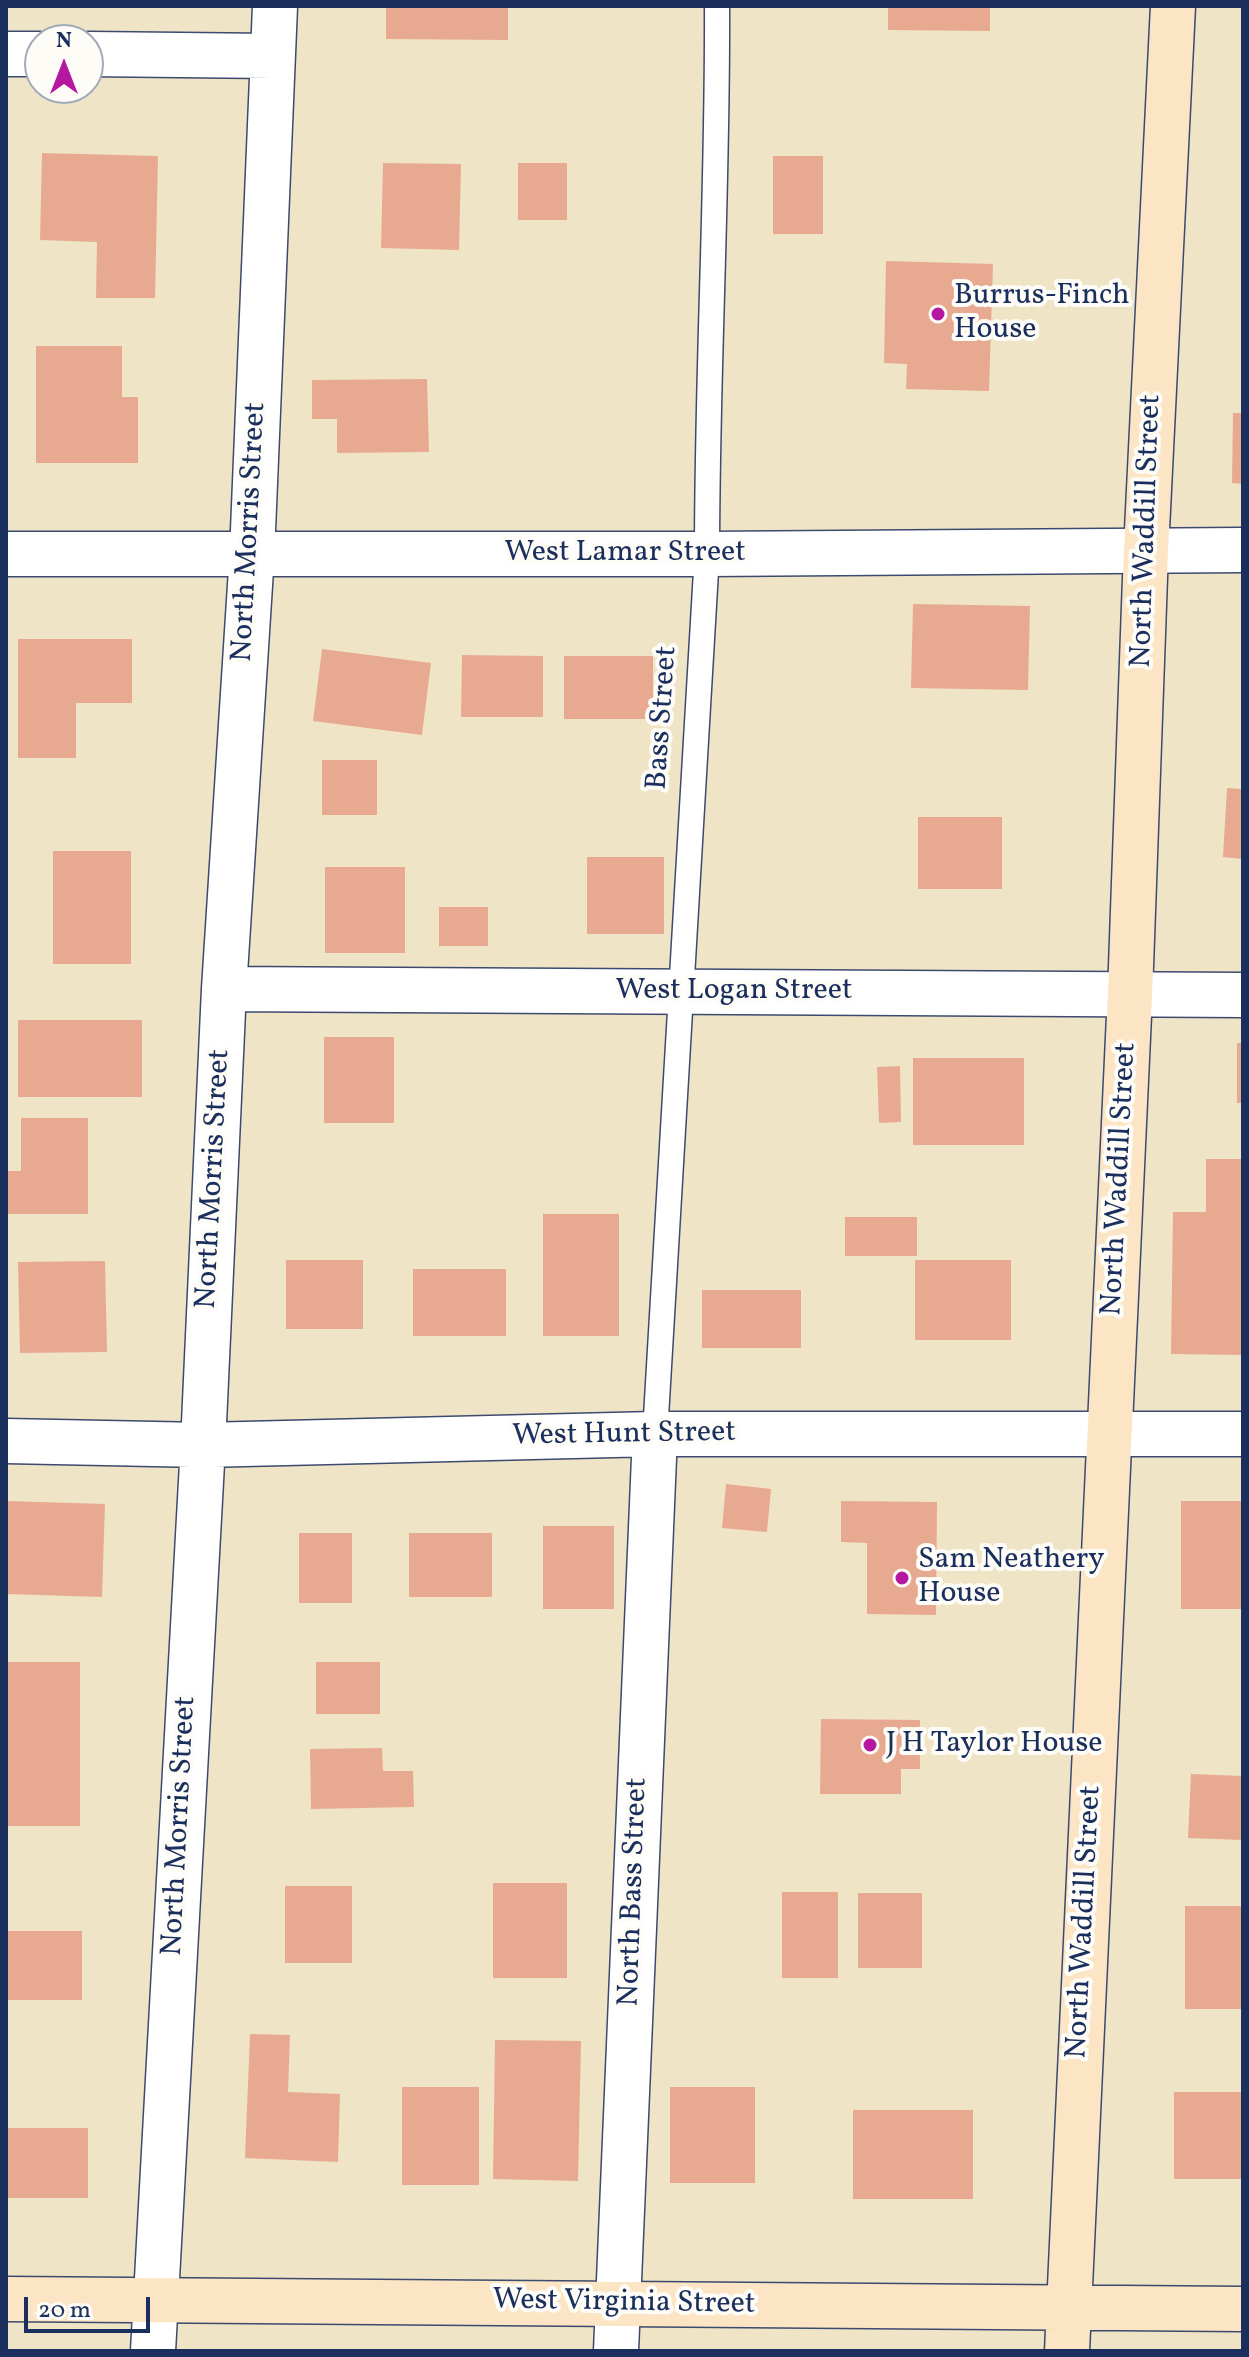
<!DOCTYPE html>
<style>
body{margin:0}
#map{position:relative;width:1249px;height:2357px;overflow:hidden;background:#f0e4c6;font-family:Vollkorn,serif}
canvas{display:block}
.frame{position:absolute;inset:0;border:8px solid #1b2f5e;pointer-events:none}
.north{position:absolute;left:24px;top:24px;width:80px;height:80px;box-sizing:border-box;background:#fdfcf7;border:2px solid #a3aaba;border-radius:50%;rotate:0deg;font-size:22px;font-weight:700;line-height:32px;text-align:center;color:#1b2f5e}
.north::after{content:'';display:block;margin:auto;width:28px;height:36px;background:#b5179e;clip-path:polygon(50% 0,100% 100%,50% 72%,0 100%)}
.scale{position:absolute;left:24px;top:2297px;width:126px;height:36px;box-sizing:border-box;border:4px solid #1b2f5e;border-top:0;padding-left:10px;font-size:24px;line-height:28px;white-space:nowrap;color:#1b2f5e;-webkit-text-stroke:6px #fdfcf7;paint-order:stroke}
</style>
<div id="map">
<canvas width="1249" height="2357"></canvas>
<div class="frame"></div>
<div class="north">N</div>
<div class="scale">20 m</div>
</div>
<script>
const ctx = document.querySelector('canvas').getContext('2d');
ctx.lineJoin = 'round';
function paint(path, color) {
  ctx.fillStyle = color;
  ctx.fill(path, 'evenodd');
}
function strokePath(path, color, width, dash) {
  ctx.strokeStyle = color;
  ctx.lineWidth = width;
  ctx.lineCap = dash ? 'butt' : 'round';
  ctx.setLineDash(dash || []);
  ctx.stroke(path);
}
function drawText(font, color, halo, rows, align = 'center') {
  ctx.font = font + ' Vollkorn,serif';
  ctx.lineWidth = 8;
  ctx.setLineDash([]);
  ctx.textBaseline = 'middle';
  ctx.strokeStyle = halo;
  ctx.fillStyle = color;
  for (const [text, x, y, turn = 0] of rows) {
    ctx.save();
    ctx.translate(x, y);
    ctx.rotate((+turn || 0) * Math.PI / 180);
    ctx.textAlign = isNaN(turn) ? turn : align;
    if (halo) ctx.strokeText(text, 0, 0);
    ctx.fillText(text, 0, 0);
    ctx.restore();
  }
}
paint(new Path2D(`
 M 386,6 L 508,6 L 508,40 L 386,39 Z
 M 888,6 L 990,6 L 990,31 L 888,30 Z
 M 42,153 L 158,156 L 155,298 L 96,298 L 97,242 L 40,240 Z
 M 773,156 L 823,156 L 823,234 L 773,234 Z
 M 383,163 L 461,164 L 459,250 L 381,248 Z
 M 518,163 L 567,163 L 567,220 L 518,220 Z
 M 886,261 L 993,264 L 989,391 L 906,389 L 907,364 L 884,363 Z
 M 36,346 L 122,346 L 122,397 L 138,397 L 138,463 L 36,463 Z
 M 427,379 L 429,452 L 337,453 L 337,419 L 312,419 L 312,380 Z
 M 1233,413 L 1243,413 L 1243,484 L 1232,483 Z
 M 913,604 L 1030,606 L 1028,690 L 911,688 Z
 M 18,639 L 132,639 L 132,703 L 76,703 L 76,758 L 18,758 Z
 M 322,649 L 431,663 L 422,735 L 313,721 Z
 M 462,655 L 543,656 L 543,717 L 461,717 Z
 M 564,656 L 653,656 L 653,719 L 564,719 Z
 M 322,760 L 377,760 L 377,815 L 322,815 Z
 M 1227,788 L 1243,789 L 1243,859 L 1223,857 Z
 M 918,817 L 1002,817 L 1002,889 L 918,889 Z
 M 53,851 L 131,851 L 131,964 L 53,964 Z
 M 587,857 L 664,857 L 664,934 L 587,934 Z
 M 325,867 L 405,867 L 405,953 L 325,953 Z
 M 439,907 L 488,907 L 488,946 L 439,946 Z
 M 18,1020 L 142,1020 L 142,1097 L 18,1097 Z
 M 324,1037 L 394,1037 L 394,1123 L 324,1123 Z
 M 1237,1043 L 1243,1043 L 1243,1103 L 1237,1103 Z
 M 913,1058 L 1024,1058 L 1024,1145 L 913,1145 Z
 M 900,1066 L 901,1122 L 879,1123 L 877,1067 Z
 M 21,1118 L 88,1118 L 88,1214 L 6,1214 L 6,1171 L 21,1171 Z
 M 1206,1159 L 1243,1159 L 1243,1355 L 1171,1354 L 1173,1212 L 1206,1212 Z
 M 543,1214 L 619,1214 L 619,1336 L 543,1336 Z
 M 845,1217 L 917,1217 L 917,1256 L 845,1256 Z
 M 286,1260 L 363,1260 L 363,1329 L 286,1329 Z
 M 915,1260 L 1011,1260 L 1011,1340 L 915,1340 Z
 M 105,1261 L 107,1352 L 20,1353 L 18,1262 Z
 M 413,1269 L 506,1269 L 506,1336 L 413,1336 Z
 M 702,1290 L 801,1290 L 801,1348 L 702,1348 Z
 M 726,1484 L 771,1489 L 767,1532 L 722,1528 Z
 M 6,1501 L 105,1504 L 102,1597 L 6,1594 Z
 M 841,1501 L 937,1502 L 936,1615 L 867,1614 L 867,1543 L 841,1542 Z
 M 1181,1501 L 1243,1501 L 1243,1609 L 1181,1609 Z
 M 543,1526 L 614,1526 L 614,1609 L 543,1609 Z
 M 299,1533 L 352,1533 L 352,1603 L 299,1603 Z
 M 409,1533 L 492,1533 L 492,1597 L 409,1597 Z
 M 6,1662 L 80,1662 L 80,1826 L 6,1826 Z
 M 316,1662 L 380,1662 L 380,1714 L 316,1714 Z
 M 821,1719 L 920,1720 L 920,1769 L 901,1769 L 901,1794 L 820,1794 Z
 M 382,1748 L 383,1771 L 413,1771 L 414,1807 L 311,1809 L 310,1749 Z
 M 1191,1774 L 1243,1776 L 1243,1840 L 1188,1838 Z
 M 493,1883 L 567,1883 L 567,1978 L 493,1978 Z
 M 285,1886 L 352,1886 L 352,1963 L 285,1963 Z
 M 782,1892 L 838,1892 L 838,1978 L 782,1978 Z
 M 858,1893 L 922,1893 L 922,1968 L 858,1968 Z
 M 1185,1906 L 1243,1906 L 1243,2009 L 1185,2009 Z
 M 6,1931 L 82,1931 L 82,2000 L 6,2000 Z
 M 250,2034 L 290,2035 L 288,2092 L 340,2094 L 338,2162 L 245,2158 Z
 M 495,2040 L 581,2041 L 578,2181 L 493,2179 Z
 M 402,2087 L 479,2087 L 479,2185 L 402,2185 Z
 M 670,2087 L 755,2087 L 755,2183 L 670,2183 Z
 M 1174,2092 L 1243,2092 L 1243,2179 L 1174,2179 Z
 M 853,2110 L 973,2110 L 973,2199 L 853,2199 Z
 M 6,2128 L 88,2128 L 88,2198 L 6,2198 Z`), '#e7aa90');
const lane = new Path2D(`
 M 655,1434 L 707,554 C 707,371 718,189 717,6`);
const street = new Path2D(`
 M 6,54 L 40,54
 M 88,54 L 272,56
 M 6,554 L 707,554 L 1243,550
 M 224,989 L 1243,995
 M 6,1441 L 203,1445 L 655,1434 L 1243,1434
 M 153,2351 L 203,1445 L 224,989 L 252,554 L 275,6
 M 616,2351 L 655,1434`);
const secondary = new Path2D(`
 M 6,2299 L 1243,2309
 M 1067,2351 L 1130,994 L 1146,550 L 1173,6`);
strokePath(lane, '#3b4a6e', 27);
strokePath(street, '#3b4a6e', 47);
strokePath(secondary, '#3b4a6e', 47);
strokePath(lane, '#fff', 24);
strokePath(street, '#fff', 44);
strokePath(secondary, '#fce5c4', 44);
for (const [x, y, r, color] of [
 [938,314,8,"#b5179e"],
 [902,1578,8,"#b5179e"],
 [870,1745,8,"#b5179e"]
]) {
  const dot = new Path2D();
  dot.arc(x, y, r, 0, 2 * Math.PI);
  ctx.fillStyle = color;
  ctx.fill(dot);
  strokePath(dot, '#fdfcf7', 3);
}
drawText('30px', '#1b2f5e', '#fdfcf7', [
 ["Burrus-Finch",954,297],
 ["House",954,331],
 ["Sam Neathery",918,1561],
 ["House",918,1595],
 ["J H Taylor House",886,1745]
], 'left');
drawText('30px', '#1b2f5e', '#fdfcf7', [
 ["North Waddill Street",1148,531,-88],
 ["North Morris Street",251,532,-87],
 ["West Lamar Street",625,554],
 ["Bass Street",664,718,-86],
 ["West Logan Street",734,992],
 ["North Morris Street",215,1179,-87],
 ["North Waddill Street",1121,1179,-87],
 ["West Hunt Street",624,1436,-1],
 ["North Morris Street",181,1826,-87],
 ["North Bass Street",635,1892,-88],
 ["North Waddill Street",1086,1922,-87],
 ["West Virginia Street",624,2304,1]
]);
</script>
